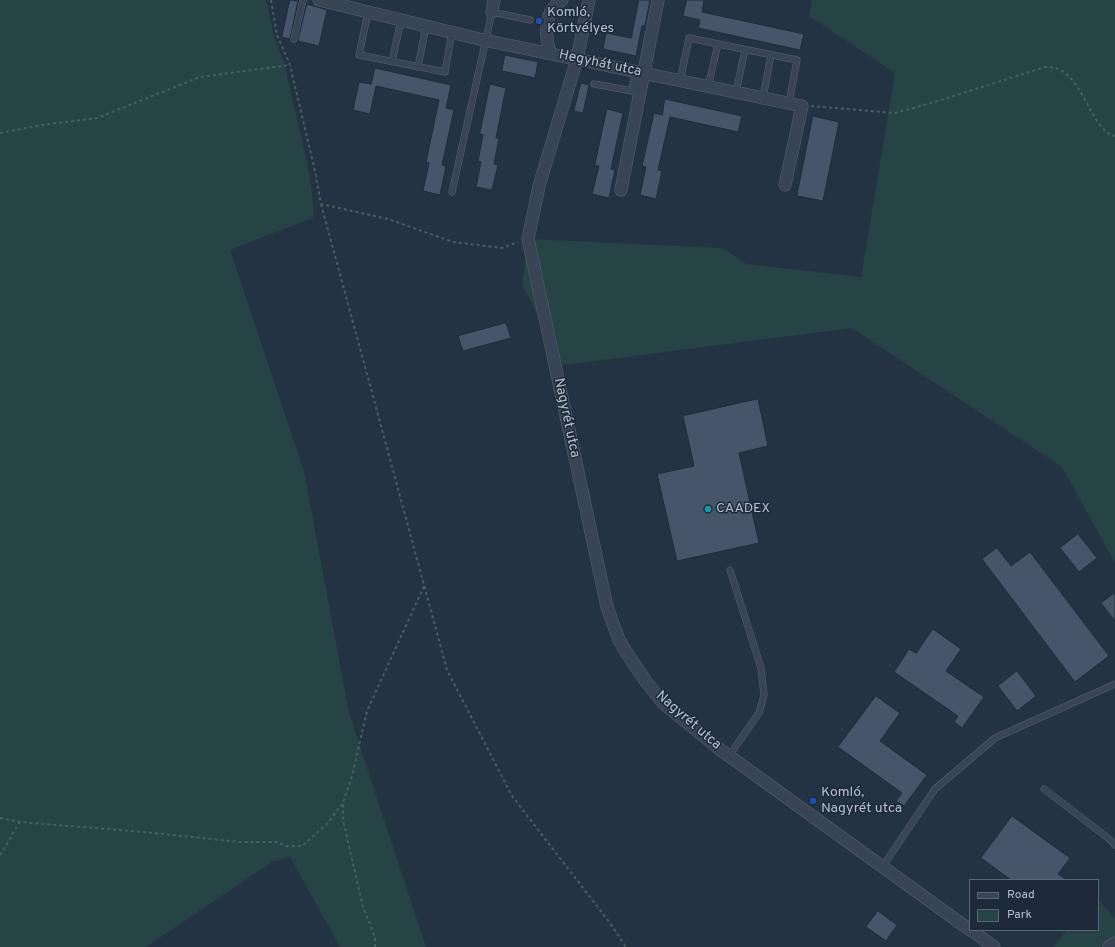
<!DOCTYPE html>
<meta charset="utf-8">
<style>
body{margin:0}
#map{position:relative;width:1115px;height:947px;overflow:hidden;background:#243344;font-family:Overpass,sans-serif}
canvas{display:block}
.legend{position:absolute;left:969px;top:879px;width:130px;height:52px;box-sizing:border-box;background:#1e2a39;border:1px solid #5b6674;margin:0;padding:5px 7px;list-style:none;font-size:12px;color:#b6c0cd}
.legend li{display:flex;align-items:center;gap:8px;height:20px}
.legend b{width:20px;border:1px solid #5b6674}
</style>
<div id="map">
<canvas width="1115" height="947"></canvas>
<ul class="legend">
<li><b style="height:5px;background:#394554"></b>Road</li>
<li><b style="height:11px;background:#264345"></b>Park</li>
</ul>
</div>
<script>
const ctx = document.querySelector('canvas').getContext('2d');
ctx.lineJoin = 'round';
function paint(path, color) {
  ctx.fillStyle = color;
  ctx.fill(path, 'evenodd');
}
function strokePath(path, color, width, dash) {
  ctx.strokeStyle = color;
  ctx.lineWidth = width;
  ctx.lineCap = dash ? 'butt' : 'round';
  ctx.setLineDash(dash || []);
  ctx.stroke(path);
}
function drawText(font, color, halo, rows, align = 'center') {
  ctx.font = font + ' Overpass,sans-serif';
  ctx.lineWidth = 3;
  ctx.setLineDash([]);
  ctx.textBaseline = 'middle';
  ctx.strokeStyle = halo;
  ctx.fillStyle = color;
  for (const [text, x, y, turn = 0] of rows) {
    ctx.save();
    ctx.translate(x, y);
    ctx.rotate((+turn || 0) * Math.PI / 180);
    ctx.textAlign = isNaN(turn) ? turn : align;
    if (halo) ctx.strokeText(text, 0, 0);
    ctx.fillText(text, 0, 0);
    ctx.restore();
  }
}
paint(new Path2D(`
 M 0,0 L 266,0 L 274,36 L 284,62 L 310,176 L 314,217 L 230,250 L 304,471 L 349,713 L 426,947 L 340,947 L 290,857 L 272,862 L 146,947 L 0,947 Z
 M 812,0 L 1115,0 L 1115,563 L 1062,467 L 852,328 L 563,365 L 522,284 L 528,239 L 723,248 L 746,264 L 861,277 L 895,73 L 809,16 Z
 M 1098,900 L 1115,918 L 1115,943 L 1109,947 L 1053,947 L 1067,930 L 1098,930 Z`), '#264345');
const building = new Path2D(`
 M 290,0 L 298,1 L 290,39 L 282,37 Z
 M 639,0 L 650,0 L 645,26 L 642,26 L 636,56 L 603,49 L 606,33 L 631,38 Z
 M 687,0 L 704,0 L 702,12 L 804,34 L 800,50 L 698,28 L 700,20 L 683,16 Z
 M 307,4 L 327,10 L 319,46 L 298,41 Z
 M 505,55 L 538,62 L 535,78 L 502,71 Z
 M 375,68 L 451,85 L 446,108 L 454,110 L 442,165 L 446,166 L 440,195 L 423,191 L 429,163 L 426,162 L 439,100 L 376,86 L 370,114 L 353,110 L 359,82 L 371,84 Z
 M 581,83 L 589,85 L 583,113 L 574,111 Z
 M 490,84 L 506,88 L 496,138 L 499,138 L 494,164 L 498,165 L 492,190 L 476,187 L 481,162 L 478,161 L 483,135 L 480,134 Z
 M 665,99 L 742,116 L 738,132 L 670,117 L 658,170 L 662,171 L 656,199 L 640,195 L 646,167 L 642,166 L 654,113 L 662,115 Z
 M 607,109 L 623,113 L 611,169 L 615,170 L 609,198 L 592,194 L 599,166 L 595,165 Z
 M 813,116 L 839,122 L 823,201 L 797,196 Z
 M 506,323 L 511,338 L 463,351 L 458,336 Z
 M 758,399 L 768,446 L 739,453 L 759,543 L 677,561 L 657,474 L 694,466 L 683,416 Z
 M 1078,534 L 1097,558 L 1079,572 L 1060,548 Z
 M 997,548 L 1011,566 L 1030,552 L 1109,656 L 1075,682 L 982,559 Z
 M 1115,593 L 1115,621 L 1101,603 Z
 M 933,629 L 961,649 L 946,671 L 984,697 L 962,728 L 954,722 L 958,716 L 894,672 L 909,649 L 916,653 Z
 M 1017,671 L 1036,696 L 1017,711 L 998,686 Z
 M 876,696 L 900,713 L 880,741 L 927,775 L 904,806 L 896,801 L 902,793 L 838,747 Z
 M 1012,816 L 1070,858 L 1058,874 L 1067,880 L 1011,880 L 981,858 Z
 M 878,911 L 897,925 L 886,941 L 866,927 Z`);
paint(building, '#465569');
strokePath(building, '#202c3b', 1);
const service = new Path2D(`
 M 368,12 L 359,55 L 445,72 L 452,32
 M 294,39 L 303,0
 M 392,62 L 401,20
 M 418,67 L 426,26
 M 680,81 L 689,38 L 797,60 L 789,103
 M 594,84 L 632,91 L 635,72
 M 708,87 L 718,44
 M 736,92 L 745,50
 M 763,98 L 771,55
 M 452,192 L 492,12 L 530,20
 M 729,756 L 759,713 L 764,695 L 761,668 L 730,570
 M 1044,789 L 1108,838 L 1115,845
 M 883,866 L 935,789 L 995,738 L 1115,684`);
const minor = new Path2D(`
 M 319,0 L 479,39 L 802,106 L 785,185
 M 589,0 L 577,59 L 539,186 L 528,239 L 607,607 L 619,640 L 632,661 L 647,683 L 663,703 L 718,748 L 970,930
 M 492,12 L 494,0
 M 550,53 C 545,34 543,12 562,0
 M 621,190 L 658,0
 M 971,930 L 994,947
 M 1109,947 L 1115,943`);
strokePath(service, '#576371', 7);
strokePath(minor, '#576371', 13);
strokePath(new Path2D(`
 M 271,0 L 277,35 L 290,65 L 315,171 L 321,204 L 388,219 L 453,242 L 502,248 L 518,242
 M 811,106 L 895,113 L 938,101 L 1045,67 C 1083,64 1088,130 1115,136
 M 0,133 L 42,125 L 97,118 L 200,77 L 290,65
 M 321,204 L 447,670 L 512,796 L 610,923 L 626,947
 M 0,818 L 20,822
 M 0,855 C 8,844 12,833 20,822 L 144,832 L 240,842 L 277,842 L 286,846 L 302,846 L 328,823 L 342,804
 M 375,947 L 375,937 L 363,907 L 343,820 L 343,803 L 352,776 L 367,711 L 425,584`), '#456061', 2, [3, 3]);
strokePath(service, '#394554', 6);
strokePath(minor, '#394554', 12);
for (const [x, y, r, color] of [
 [539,21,4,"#1a4fb4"],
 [708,509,4,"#0f9aa8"],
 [813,801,4,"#1a4fb4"]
]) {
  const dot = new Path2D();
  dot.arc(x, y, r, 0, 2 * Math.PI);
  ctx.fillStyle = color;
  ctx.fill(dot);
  strokePath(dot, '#1e2a39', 1.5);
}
drawText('14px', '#b6c0cd', '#1e2a39', [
 ["Komló,",547,13],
 ["Körtvélyes",547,29],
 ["CAADEX",716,509],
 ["Komló,",821,793],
 ["Nagyrét utca",821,809]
], 'left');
drawText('14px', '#b6c0cd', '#1e2a39', [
 ["Hegyhát utca",600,64,12],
 ["Nagyrét utca",566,418,78],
 ["Nagyrét utca",688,721,41]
]);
</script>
